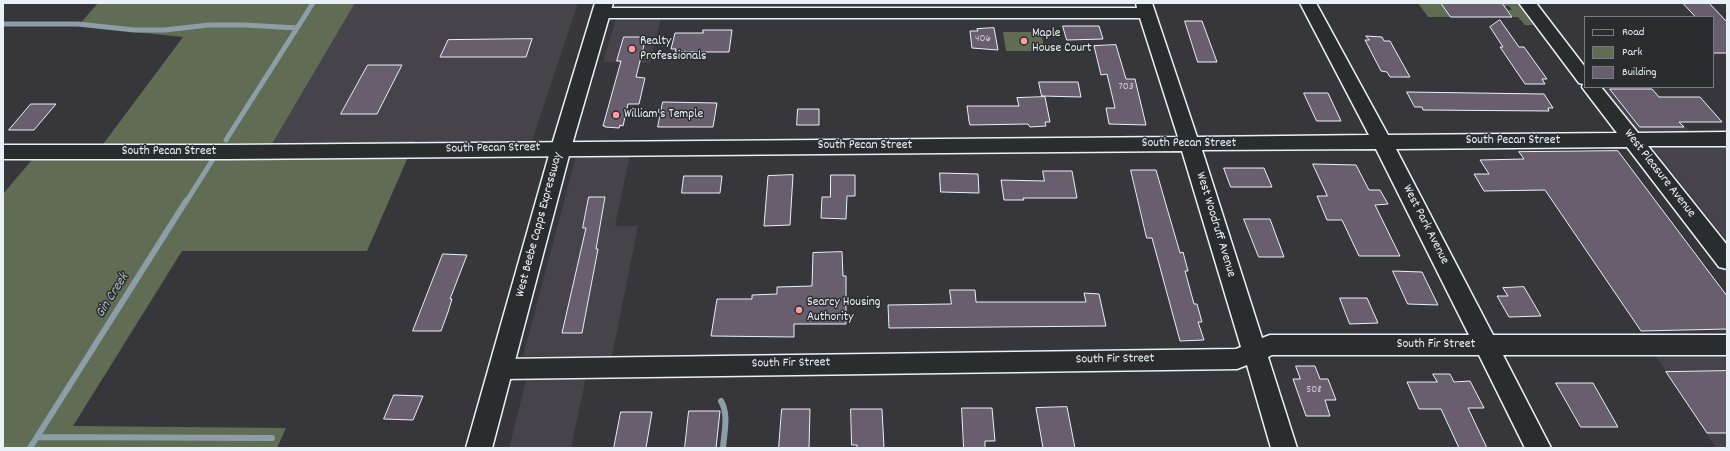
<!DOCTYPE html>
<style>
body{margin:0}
#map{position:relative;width:1730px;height:451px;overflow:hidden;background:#37373b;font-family:Dekko,sans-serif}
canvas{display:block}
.frame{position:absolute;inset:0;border:4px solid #e8f1f8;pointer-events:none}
.legend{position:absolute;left:1584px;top:16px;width:130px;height:72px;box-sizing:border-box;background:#2a2d2e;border:1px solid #767b7f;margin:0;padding:5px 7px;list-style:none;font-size:12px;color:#e8f1f8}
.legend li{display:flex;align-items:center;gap:8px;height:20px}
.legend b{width:20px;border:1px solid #767b7f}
</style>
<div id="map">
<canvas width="1730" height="451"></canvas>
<div class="frame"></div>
<ul class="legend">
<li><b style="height:5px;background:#2a2d2e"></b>Road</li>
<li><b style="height:11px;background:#606c53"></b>Park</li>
<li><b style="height:11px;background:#695e6d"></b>Building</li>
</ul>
</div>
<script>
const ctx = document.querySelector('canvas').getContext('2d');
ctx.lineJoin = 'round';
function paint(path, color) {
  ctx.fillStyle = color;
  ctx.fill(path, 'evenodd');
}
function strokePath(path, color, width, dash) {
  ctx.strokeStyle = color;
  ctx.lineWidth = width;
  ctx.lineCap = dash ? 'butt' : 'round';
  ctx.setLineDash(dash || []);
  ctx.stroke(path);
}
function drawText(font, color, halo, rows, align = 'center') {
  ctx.font = font + ' Dekko,sans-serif';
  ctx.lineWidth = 3;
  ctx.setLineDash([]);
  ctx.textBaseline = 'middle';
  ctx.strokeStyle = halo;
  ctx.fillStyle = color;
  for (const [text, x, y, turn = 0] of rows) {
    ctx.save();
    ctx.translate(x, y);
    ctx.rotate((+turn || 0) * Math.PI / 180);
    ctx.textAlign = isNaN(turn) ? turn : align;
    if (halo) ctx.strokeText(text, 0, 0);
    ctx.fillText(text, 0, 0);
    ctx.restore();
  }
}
paint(new Path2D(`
 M 355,3 L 578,3 L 532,141 L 272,144 Z
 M 616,18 L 661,18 L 650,63 L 603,62 Z
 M 1602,87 L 1652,87 L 1689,131 L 1637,132 Z
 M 1727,141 L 1727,241 L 1648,142 Z
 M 630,155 L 615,226 L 638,226 L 612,356 L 523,356 L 576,156 Z
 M 1655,355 L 1727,355 L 1727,448 L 1716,448 Z
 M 587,372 L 571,448 L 509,448 L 528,373 Z`), '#46434a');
paint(new Path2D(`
 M 98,3 L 355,3 L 272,144 L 415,141 L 367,251 L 182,251 L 73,426 L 286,428 L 277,448 L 3,448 L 3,194 L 36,155 L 101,147 L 183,37 L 78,26 Z
 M 1418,3 L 1441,3 L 1451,17 L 1428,17 Z
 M 1502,3 L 1517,3 L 1533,25 L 1525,25 L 1518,17 L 1513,17 L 1508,10 L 1512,10 L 1509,6 L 1504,6 Z
 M 1003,32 L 1041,32 L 1045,51 L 1006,51 Z`), '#606c53');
strokePath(new Path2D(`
 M 3,24 L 78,24 L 134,30 L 165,30 L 209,25 L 245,25 L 297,28
 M 226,140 L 313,3
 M 186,202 L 215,156`), '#8c9ea8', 5);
strokePath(new Path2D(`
 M 721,401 C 729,415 724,432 723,448
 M 37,437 L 272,438
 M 30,448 L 186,201`), '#8c9ea8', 6);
const building = new Path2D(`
 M 1441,3 L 1502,3 L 1512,17 L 1451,17 Z
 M 1683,3 L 1709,3 L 1727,22 L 1727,53 L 1713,53 L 1713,17 L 1696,17 Z
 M 1500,20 L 1519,47 L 1524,47 L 1547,79 L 1542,79 L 1545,84 L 1525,84 L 1500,47 L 1503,47 L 1490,27 Z
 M 1185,21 L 1202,21 L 1217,62 L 1198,62 Z
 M 1063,26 L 1099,26 L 1103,39 L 1067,40 Z
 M 994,28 L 998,50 L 972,48 L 970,31 L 978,31 L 977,29 Z
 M 703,30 L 732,30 L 729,52 L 675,52 L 676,49 L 671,49 L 675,33 L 703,33 Z
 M 1366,36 L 1382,37 L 1384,41 L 1390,41 L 1410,77 L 1390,77 L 1387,72 L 1381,71 L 1365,40 L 1369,40 Z
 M 624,37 L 646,37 L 636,77 L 645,78 L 639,104 L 628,104 L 623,126 L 620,125 L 619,128 L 605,127 L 605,126 L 603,126 L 621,61 L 617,61 Z
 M 532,39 L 526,57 L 440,57 L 448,40 Z
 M 1116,45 L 1126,79 L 1135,79 L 1146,125 L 1109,124 L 1106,108 L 1115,108 L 1107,74 L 1101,75 L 1094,46 Z
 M 368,65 L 402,65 L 377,114 L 341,114 Z
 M 1039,82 L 1078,82 L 1081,97 L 1042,96 Z
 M 1610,89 L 1652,89 L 1659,97 L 1700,97 L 1722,122 L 1679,122 L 1684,127 L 1640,127 Z
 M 1407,92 L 1544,94 L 1553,108 L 1548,108 L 1549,111 L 1423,110 L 1422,107 L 1415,107 Z
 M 1304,93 L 1328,93 L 1341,121 L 1317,121 Z
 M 1045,97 L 1050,122 L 1045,122 L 1046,126 L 1030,127 L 1028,124 L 970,125 L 969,121 L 967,106 L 1019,106 L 1017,98 Z
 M 663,102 L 717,103 L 713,127 L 658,127 Z
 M 31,104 L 56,104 L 34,130 L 9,130 Z
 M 798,109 L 819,109 L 819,125 L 797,125 Z
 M 1618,151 L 1727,296 L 1727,329 L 1641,331 L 1545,190 L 1484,191 L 1474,174 L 1489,174 L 1480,160 L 1524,159 L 1519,152 Z
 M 1313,164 L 1356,165 L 1369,190 L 1380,190 L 1388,204 L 1375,205 L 1400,256 L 1359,256 L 1342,220 L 1327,220 L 1317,196 L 1327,196 Z
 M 1224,168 L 1264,168 L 1272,187 L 1231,187 Z
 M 1131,170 L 1156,170 L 1180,253 L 1183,252 L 1188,271 L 1185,271 L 1194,304 L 1197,304 L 1202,322 L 1198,322 L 1204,340 L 1180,341 L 1152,238 L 1147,238 Z
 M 1043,171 L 1072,171 L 1077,198 L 1023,198 L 1024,200 L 1004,200 L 1001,180 L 1044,181 Z
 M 940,173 L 978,174 L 979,193 L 941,192 Z
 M 793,175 L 790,225 L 764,226 L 768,176 Z
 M 831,175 L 855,175 L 855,196 L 847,196 L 846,219 L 821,218 L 822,197 L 830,197 Z
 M 684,176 L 722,176 L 720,193 L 682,193 Z
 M 589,197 L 605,197 L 596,249 L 598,249 L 582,333 L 562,333 L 586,228 L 583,228 Z
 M 1244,219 L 1270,219 L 1284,257 L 1259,257 Z
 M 842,252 L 843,276 L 846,276 L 846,324 L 794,324 L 794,337 L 711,336 L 717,299 L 752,299 L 752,295 L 777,294 L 777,287 L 812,286 L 813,253 Z
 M 443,254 L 467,255 L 450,299 L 452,299 L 448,312 L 441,331 L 413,331 Z
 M 1393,271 L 1422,272 L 1438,305 L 1408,304 Z
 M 1524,287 L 1541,316 L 1509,317 L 1497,296 L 1508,296 L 1503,288 Z
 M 950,290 L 975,290 L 976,302 L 1086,302 L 1084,293 L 1099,294 L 1106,326 L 889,328 L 888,305 L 951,304 Z
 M 1340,298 L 1367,298 L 1378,323 L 1350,324 Z
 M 1296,366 L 1315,366 L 1320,379 L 1328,379 L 1336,400 L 1325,400 L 1330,416 L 1306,416 L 1293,379 L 1300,379 Z
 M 1727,371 L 1727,433 L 1707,433 L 1666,372 Z
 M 1433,374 L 1450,374 L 1454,382 L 1470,381 L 1484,408 L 1468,408 L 1487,448 L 1459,448 L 1441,409 L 1419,409 L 1407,382 L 1437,382 Z
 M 1556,383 L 1593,383 L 1618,427 L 1581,427 Z
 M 394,395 L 423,396 L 413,420 L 384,419 Z
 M 1067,407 L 1075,448 L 1043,448 L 1036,408 Z
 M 962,408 L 992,408 L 995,441 L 985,441 L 985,448 L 964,448 Z
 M 782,409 L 810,409 L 809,448 L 779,448 Z
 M 851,409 L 882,409 L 884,448 L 857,448 L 857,445 L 852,445 Z
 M 689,411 L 720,411 L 716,448 L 685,448 Z
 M 621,412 L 652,412 L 646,448 L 614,448 Z`);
paint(building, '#695e6d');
strokePath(building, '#e8f1f8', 1);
const minor = new Path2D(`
 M 1136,3 L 1152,3 L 1197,137 L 1369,135 L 1300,3 L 1316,3 L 1388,135 L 1617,133 L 1585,91 L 1582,87 L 1583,84 L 1579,83 L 1519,3 L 1536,3 L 1585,67 L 1585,87 L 1601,87 L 1638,133 L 1727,132 L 1727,146 L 1648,146 L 1727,245 L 1727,269 L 1719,267 L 1627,147 L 1396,149 L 1493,335 L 1727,335 L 1727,355 L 1503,355 L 1551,448 L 1525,448 L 1479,355 L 1272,355 L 1268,357 L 1297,448 L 1271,448 L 1247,365 L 1237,369 L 501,379 L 493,376 L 489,369 L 493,362 L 501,359 L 1236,349 L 1241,347 L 1182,151 L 230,159 L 3,159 L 3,145 L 230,145 L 1178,137 L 1140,18 L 601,18 L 595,17 L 593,13 L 595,9 L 601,8 L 1137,8 ZM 1376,149 L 1469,335 L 1270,335 L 1262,338 L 1202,150 Z`);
const major = new Path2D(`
 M 595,3 L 613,3 L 571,148 L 492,448 L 466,448 L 551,148 Z`);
strokePath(minor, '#e8f1f8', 3);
strokePath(major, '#e8f1f8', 3);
paint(minor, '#2a2d2e');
paint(major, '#2a2d2e');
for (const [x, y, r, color] of [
 [1024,41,4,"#ff9aa2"],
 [632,49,4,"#ff9aa2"],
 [616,115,4,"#ff9aa2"],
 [799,310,4,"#ff9aa2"]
]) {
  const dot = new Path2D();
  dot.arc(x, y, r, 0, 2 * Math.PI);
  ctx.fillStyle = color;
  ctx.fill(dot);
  strokePath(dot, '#2a2d2e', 1.5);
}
drawText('11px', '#c8ccd5', null, [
 ["406",983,39],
 ["703",1126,87],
 ["508",1314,390]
]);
drawText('13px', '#e8f1f8', '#2a2d2e', [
 ["Maple",1032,34],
 ["House Court",1032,49],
 ["Realty",640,42],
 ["Professionals",640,57],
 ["William's Temple",624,115],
 ["Searcy Housing",807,303],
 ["Authority",807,318]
], 'left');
drawText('13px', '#e8f1f8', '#2a2d2e', [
 ["South Pecan Street",1513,141],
 ["South Pecan Street",1189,144],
 ["South Pecan Street",865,146],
 ["South Pecan Street",493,149,-1],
 ["South Pecan Street",169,152],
 ["West Pleasure Avenue",1659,174,52],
 ["West Beebe Capps Expressway",540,225,-75],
 ["West Woodruff Avenue",1215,225,73],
 ["West Park Avenue",1425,225,63],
 ["South Fir Street",1436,345],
 ["South Fir Street",1115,360,-1],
 ["South Fir Street",791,364,-1]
]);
drawText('italic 14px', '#abb9c3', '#2a2d2e', [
 ["Gin Creek",113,296,-58]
]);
</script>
